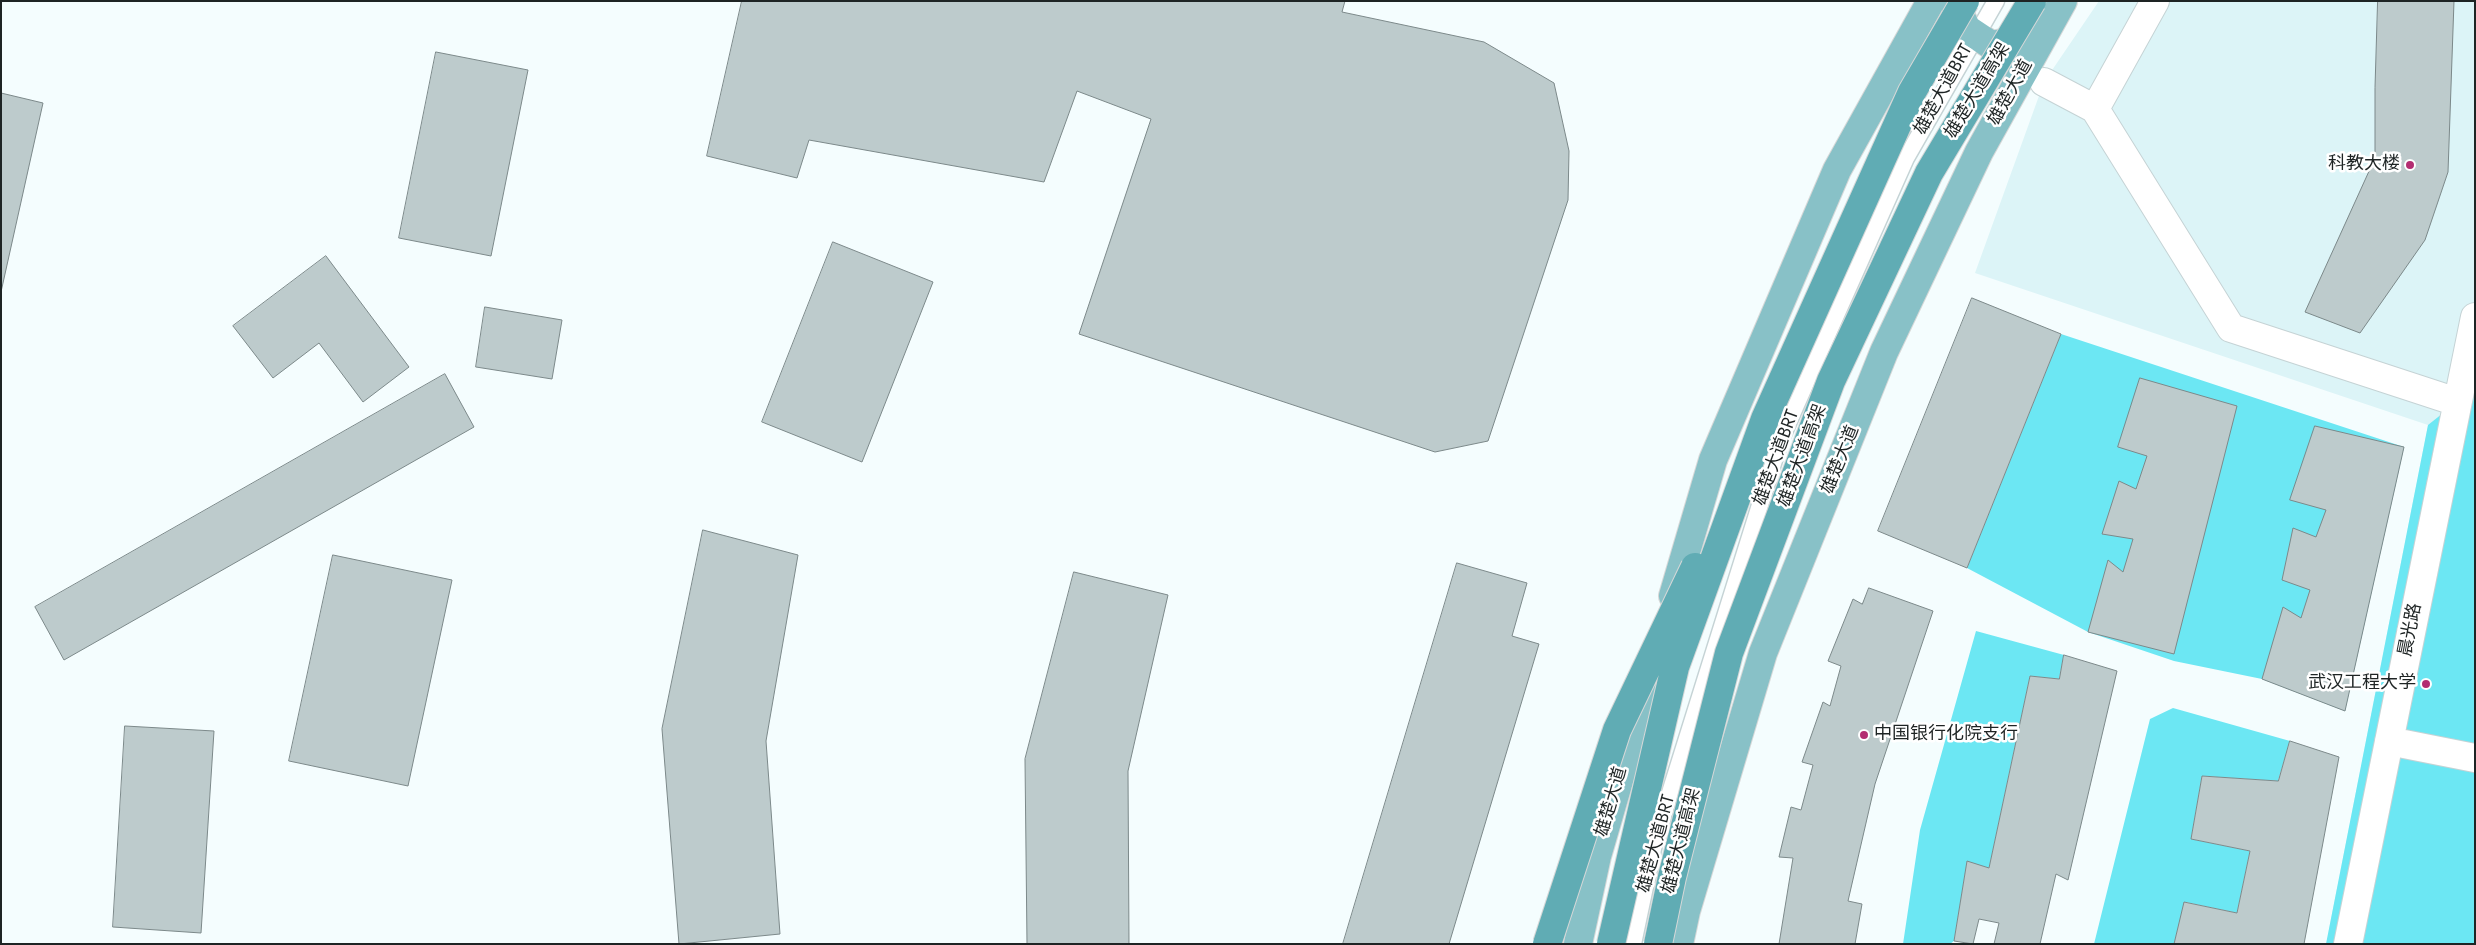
<!DOCTYPE html>
<meta charset="utf-8">
<style>
body{margin:0}
#map{position:relative;width:2476px;height:945px;overflow:hidden;background:#f4fdfe;font-family:Jost,sans-serif}
canvas{display:block}
.frame{position:absolute;inset:0;border:2px solid #1e2424;pointer-events:none}
</style>
<div id="map">
<canvas width="2476" height="945"></canvas>
<div class="frame"></div>
</div>
<script>
const ctx = document.querySelector('canvas').getContext('2d');
ctx.lineJoin = 'round';
function paint(path, color) {
  ctx.fillStyle = color;
  ctx.fill(path, 'evenodd');
}
function strokePath(path, color, width, dash) {
  ctx.strokeStyle = color;
  ctx.lineWidth = width;
  ctx.lineCap = dash ? 'butt' : 'round';
  ctx.setLineDash(dash || []);
  ctx.stroke(path);
}
function drawText(font, color, halo, rows, align = 'center') {
  ctx.font = font + ' Jost,"Noto Sans SC",sans-serif';
  ctx.lineWidth = 5;
  ctx.setLineDash([]);
  ctx.textBaseline = 'middle';
  ctx.strokeStyle = halo;
  ctx.fillStyle = color;
  for (const [text, x, y, turn = 0] of rows) {
    ctx.save();
    ctx.translate(x, y);
    ctx.rotate((+turn || 0) * Math.PI / 180);
    ctx.textAlign = isNaN(turn) ? turn : align;
    if (halo) ctx.strokeText(text, 0, 0);
    ctx.fillText(text, 0, 0);
    ctx.restore();
  }
}
paint(new Path2D(`
 M 2099,1 L 2475,1 L 2475,944 L 2326,944 L 2428,425 L 1975,273 L 2044,82 Z`), '#dcf4f7');
paint(new Path2D(`
 M 2475,317 L 2475,944 L 2326,944 L 2428,425 L 2457,402 Z
 M 2061,334 L 2404,447 L 2345,711 L 2262,679 L 2174,661 L 2088,632 L 1967,568 Z
 M 1976,631 L 2064,655 L 2059,679 L 2030,676 L 1989,868 L 1967,862 L 1954,941 L 1950,944 L 1903,944 L 1920,830 Z
 M 2173,708 L 2290,741 L 2278,781 L 2202,776 L 2191,839 L 2250,851 L 2237,913 L 2185,902 L 2174,944 L 2094,944 L 2150,719 Z`), '#6ce7f3');
const building = new Path2D(`
 M 742,1 L 1345,1 L 1342,12 L 1484,42 L 1554,83 L 1569,151 L 1568,200 L 1488,441 L 1435,452 L 1079,334 L 1151,119 L 1077,91 L 1044,182 L 809,140 L 797,178 L 707,156 Z
 M 2378,1 L 2454,1 L 2448,172 L 2425,240 L 2360,333 L 2305,312 L 2375,158 L 2375,88 Z
 M 436,52 L 528,70 L 491,256 L 399,238 Z
 M 1,93 L 43,103 L 1,292 Z
 M 833,242 L 933,282 L 862,462 L 762,422 Z
 M 326,256 L 409,367 L 363,402 L 319,343 L 273,378 L 233,326 Z
 M 1972,298 L 2061,334 L 1967,568 L 1878,531 Z
 M 485,307 L 562,320 L 552,379 L 476,367 Z
 M 445,374 L 474,427 L 64,660 L 35,607 Z
 M 2140,378 L 2237,406 L 2174,654 L 2088,632 L 2108,560 L 2123,572 L 2133,539 L 2102,534 L 2119,481 L 2136,489 L 2147,456 L 2118,447 Z
 M 2315,426 L 2404,447 L 2345,711 L 2262,679 L 2283,607 L 2301,618 L 2310,590 L 2282,580 L 2293,528 L 2316,537 L 2326,510 L 2290,500 Z
 M 703,530 L 798,555 L 766,741 L 780,934 L 679,944 L 662,729 Z
 M 333,555 L 452,580 L 408,786 L 289,761 Z
 M 1457,563 L 1527,583 L 1512,636 L 1539,644 L 1449,944 L 1343,944 Z
 M 1074,572 L 1168,595 L 1128,771 L 1129,944 L 1027,944 L 1025,759 Z
 M 1869,588 L 1933,611 L 1875,784 L 1848,901 L 1862,904 L 1855,944 L 1779,944 L 1793,858 L 1779,857 L 1791,807 L 1801,810 L 1813,765 L 1802,762 L 1823,702 L 1830,706 L 1841,666 L 1828,661 L 1853,599 L 1862,604 Z
 M 2064,655 L 2117,671 L 2068,880 L 2056,874 L 2040,944 L 1994,944 L 1999,923 L 1979,919 L 1973,944 L 1954,941 L 1967,861 L 1989,868 L 2030,676 L 2059,679 Z
 M 125,726 L 214,731 L 201,933 L 113,927 Z
 M 2290,741 L 2339,757 L 2304,944 L 2174,944 L 2184,902 L 2237,913 L 2250,851 L 2191,839 L 2202,776 L 2278,781 Z`);
paint(building, '#bdcbcc');
strokePath(building, '#7c898a', 1);
const service = new Path2D(`
 M 1633,944 L 1654,844 L 1780,441 L 1906,158 L 1996,1`);
const minor = new Path2D(`
 M 2044,82 L 2095,109 L 2231,328 L 2457,402
 M 2095,109 L 2155,1
 M 2389,741 L 2475,758
 M 2348,944 L 2475,317`);
const primary = new Path2D(`
 M 1953,1 L 1967,29 L 1991,45 L 2026,39
 M 1673,596 L 1713,460 L 1837,170 L 1931,1
 M 1578,944 L 1597,856 L 1646,688
 M 1679,944 L 1686,911 L 1763,653 L 1884,352 L 1979,152 L 2063,1`);
strokePath(service, '#c5d3d5', 19);
strokePath(minor, '#c5d3d5', 30);
strokePath(primary, '#d6d8d8', 30);
strokePath(service, '#fff', 16);
strokePath(minor, '#fff', 28);
strokePath(primary, '#88c1c7', 28);
const trunkBridge = new Path2D(`
 M 1547,944 L 1617,730 L 1695,567
 M 1611,944 L 1675,667 L 1765,419 L 1912,92 L 1965,1
 M 1658,944 L 1672,877 L 1729,653 L 1831,381 L 1929,173 L 2032,1`);
strokePath(trunkBridge, '#d6d8d8', 30, []);
strokePath(trunkBridge, '#60acb4', 28);
for (const [x, y, r, color] of [
 [2410,165,5,"#b32d71"],
 [2426,684,5,"#b32d71"],
 [1864,735,5,"#b32d71"]
]) {
  const dot = new Path2D();
  dot.arc(x, y, r, 0, 2 * Math.PI);
  ctx.fillStyle = color;
  ctx.fill(dot);
  strokePath(dot, '#fff', 2);
}
drawText('18px', '#1e2424', '#fff', [
 ["雄楚大道BRT",1944,90,-61],
 ["雄楚大道高架",1978,91,-59],
 ["雄楚大道",2011,93,-61],
 ["雄楚大道高架",1803,456,-70],
 ["雄楚大道BRT",1777,458,-70],
 ["雄楚大道",1841,460,-68],
 ["晨光路",2411,630,-79],
 ["雄楚大道",1612,802,-74],
 ["雄楚大道高架",1682,841,-76],
 ["雄楚大道BRT",1657,844,-75]
]);
drawText('18px', '#1e2424', '#fff', [
 ["科教大楼",2400,165],
 ["武汉工程大学",2416,684],
 ["中国银行化院支行",1874,735,"left"]
], 'right');
</script>
